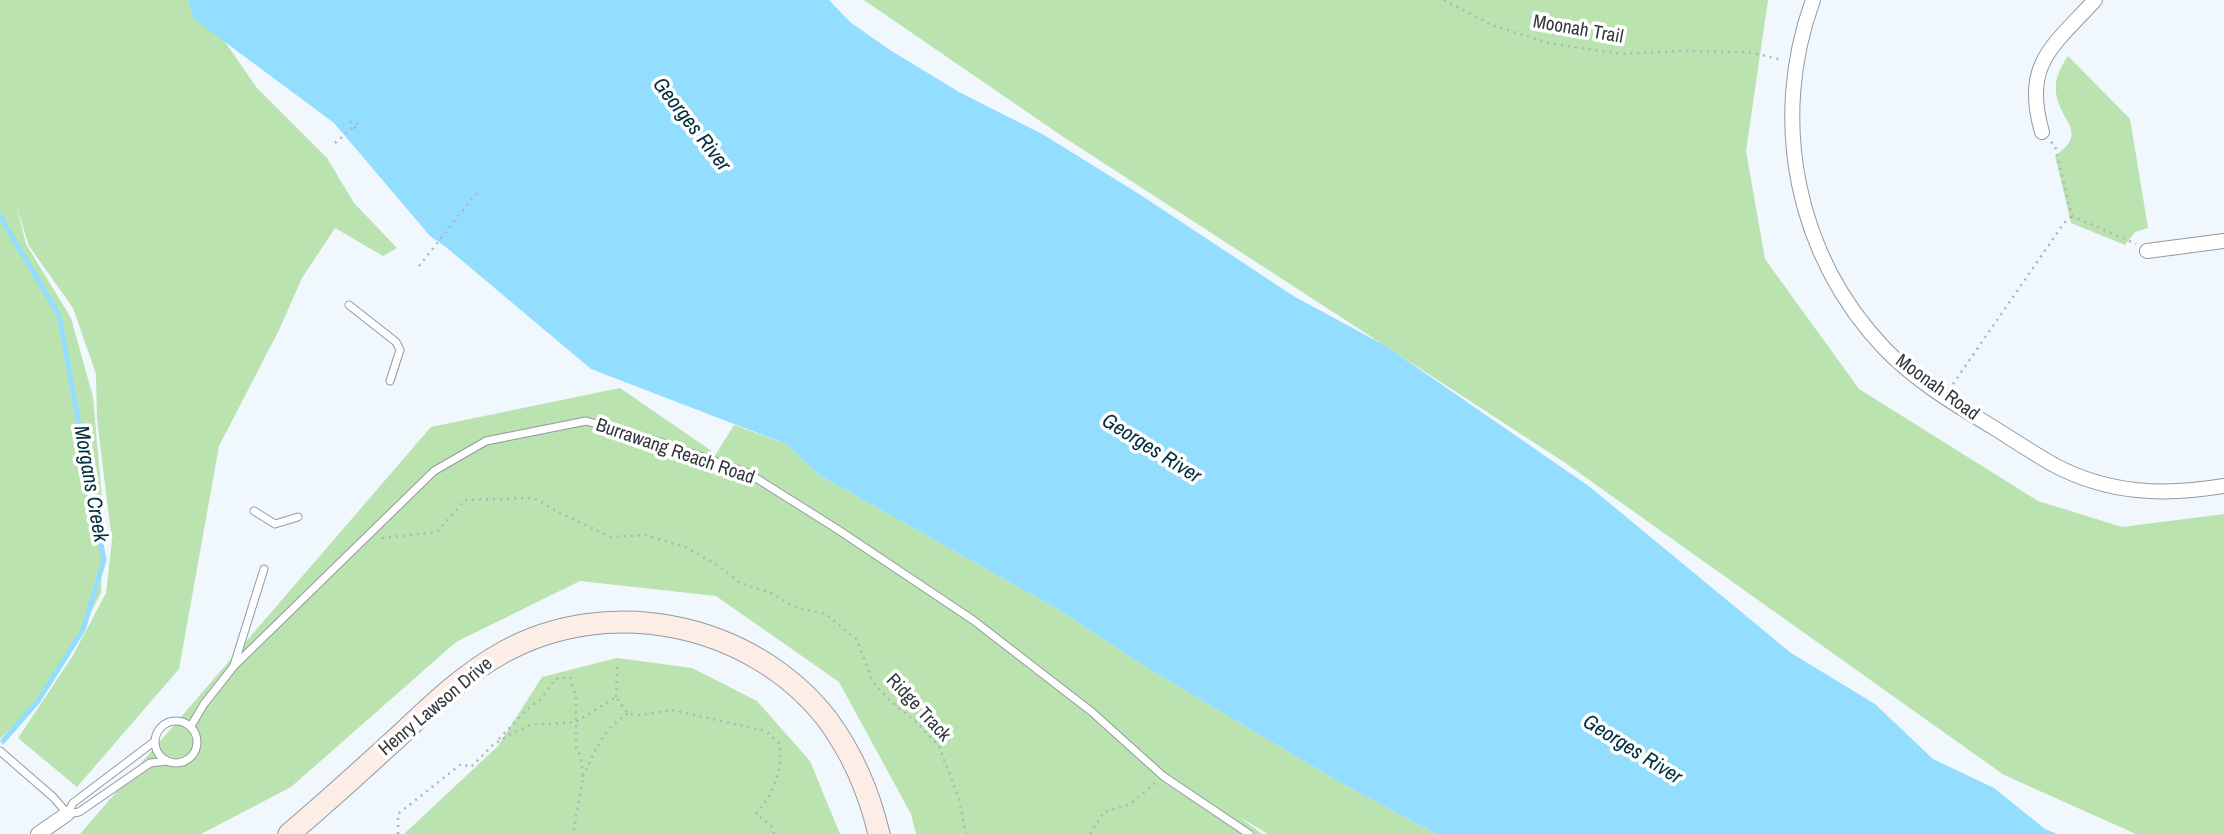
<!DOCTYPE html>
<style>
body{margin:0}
canvas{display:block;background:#f0f7fd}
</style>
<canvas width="2224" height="834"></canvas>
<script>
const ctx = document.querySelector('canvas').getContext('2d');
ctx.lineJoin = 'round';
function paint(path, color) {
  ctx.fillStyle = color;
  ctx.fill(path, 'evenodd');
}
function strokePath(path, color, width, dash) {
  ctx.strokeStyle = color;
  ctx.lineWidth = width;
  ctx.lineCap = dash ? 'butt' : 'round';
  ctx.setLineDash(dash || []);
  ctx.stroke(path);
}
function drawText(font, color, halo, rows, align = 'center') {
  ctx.font = font + ' "Archivo Narrow",sans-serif';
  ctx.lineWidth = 7;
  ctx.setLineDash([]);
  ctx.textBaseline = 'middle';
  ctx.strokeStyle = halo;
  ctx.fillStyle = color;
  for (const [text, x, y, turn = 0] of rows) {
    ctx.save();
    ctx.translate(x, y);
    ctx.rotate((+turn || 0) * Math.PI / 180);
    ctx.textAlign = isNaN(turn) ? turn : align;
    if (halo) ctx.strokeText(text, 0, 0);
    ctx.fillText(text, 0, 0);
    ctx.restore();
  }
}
paint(new Path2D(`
 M 0,0 L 196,0 L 257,88 L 327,158 L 354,203 L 397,248 L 383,256 L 335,228 L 302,278 L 279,330 L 219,446 L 179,669 L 77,787 L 18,738 L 72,657 L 106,593 L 112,541 L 97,419 L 96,374 L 73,308 L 29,246 L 17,208 L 26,244 L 71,318 L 93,397 L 103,510 L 101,593 L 70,652 L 27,712 L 0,739 Z
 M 864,0 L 1768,0 L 1746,151 L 1765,259 L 1859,389 L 2038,501 L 2122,527 L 2224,514 L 2224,834 L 2136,834 L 2004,775 L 1564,462 L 1062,136 Z
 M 2068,56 L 2130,119 L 2148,228 L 2135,232 L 2125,245 L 2071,223 L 2055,156 C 2088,133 2063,123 2057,98 C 2053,82 2059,69 2068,56 Z
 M 620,388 L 716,454 L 734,425 L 786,444 L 819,475 L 1059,610 L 1152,671 L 1341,783 L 1436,834 L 1268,834 L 1238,816 L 1262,834 L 916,834 L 911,814 L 839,682 L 716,596 L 580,581 L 456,642 L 291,787 L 201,834 L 80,834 L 431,427 Z
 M 617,658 L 692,668 L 757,701 L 810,761 L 840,834 L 404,834 L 498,746 L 542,677 Z`), '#bae3af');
paint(new Path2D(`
 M 188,0 L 829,0 L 850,22 L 890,50 L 959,92 L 1044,135 L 1139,194 L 1295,297 L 1386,346 L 1590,487 L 1791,653 L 1875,704 L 1933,759 L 1994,788 L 2045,829 L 2057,834 L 1436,834 L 1341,783 L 1152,671 L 1059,610 L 819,475 L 786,444 L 591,369 L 447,248 L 430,236 L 334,123 L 194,19 Z`), '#93defe');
strokePath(new Path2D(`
 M 0,216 L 59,315 L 104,560 L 83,630 L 38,701 L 3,741`), '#93defe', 5);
const service = new Path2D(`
 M 349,305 L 396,342 L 400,350 L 390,381
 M 254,511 L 275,524 L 298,517
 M 234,665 L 264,569
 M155 742a21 21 0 1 1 42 0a21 21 0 1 1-42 0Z
 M 191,726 L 204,704 L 234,666 L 434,471 L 486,441 L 586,421 L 660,442 L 748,473 L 837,529 L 973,620 L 1092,712 L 1163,776 L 1249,834
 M 0,751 L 53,797 L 67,813
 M 67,814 L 79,812 L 150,763 L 167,761
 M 67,814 L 73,803 L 155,741`);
const minor = new Path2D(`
 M 1813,0 C 1769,120 1796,256 1885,349 C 1916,381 1953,403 1991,426 C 2012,439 2033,453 2054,465 C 2109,494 2164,496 2224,486
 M 2042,132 C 2022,64 2053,46 2095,0
 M 2147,251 L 2224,241
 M 38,834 L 67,814`);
const secondary = new Path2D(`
 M 289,834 C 327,802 363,769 399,736 C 431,706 464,674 502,653 C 609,593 752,623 827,719 C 853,754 869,792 879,834`);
strokePath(service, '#929aa1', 9);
strokePath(minor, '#929aa1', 16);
strokePath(secondary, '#929aa1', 23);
strokePath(new Path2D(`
 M 1444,0 L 1492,25 L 1548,43 L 1621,54 L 1681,51 L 1748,52 L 1783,60
 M 350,121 L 359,132
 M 2051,142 L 2055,146 L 2072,216 L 2136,244
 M 335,143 L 358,123
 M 419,266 L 479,190
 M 1953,384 L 2064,223 L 2072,216
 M 382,538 L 437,532 L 465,500 L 534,498 L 558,512 L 611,537 L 645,535 L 685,547 L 719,566 L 740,583 L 771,593 L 795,607 L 826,614 L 857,640 L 873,682 L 889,700 L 916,722 L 939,746 L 959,799 L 966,834
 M 616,697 L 617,664
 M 499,739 L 526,710 L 541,699 L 555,679 L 570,677 L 576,697 L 576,747 L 581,758 L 583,777 L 573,834
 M 583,777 C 595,751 602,729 628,714
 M 398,834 L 398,814 L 461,764 L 471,767 L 494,744 L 511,734 L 530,725 L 576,722 L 616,697 L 628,714 L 642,715 L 672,710 L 766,731 L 780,744 C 783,770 773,794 756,814 L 771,826 L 774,834
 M 1090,834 L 1104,812 L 1130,804 L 1155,783`), '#afb4b9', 2.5, [2, 5]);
strokePath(service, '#fff', 7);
strokePath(minor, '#fff', 14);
strokePath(secondary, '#fcede7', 21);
drawText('19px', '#35383b', '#fff', [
 ["Moonah Trail",1578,30,10],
 ["Moonah Road",1937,388,36],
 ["Burrawang Reach Road",675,452,19],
 ["Henry Lawson Drive",436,707,-40],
 ["Ridge Track",918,708,47]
]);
drawText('italic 21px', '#002f3f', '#fff', [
 ["Georges River",691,125,52],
 ["Georges River",1151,449,32],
 ["Morgans Creek",90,484,80],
 ["Georges River",1632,750,32]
]);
</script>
